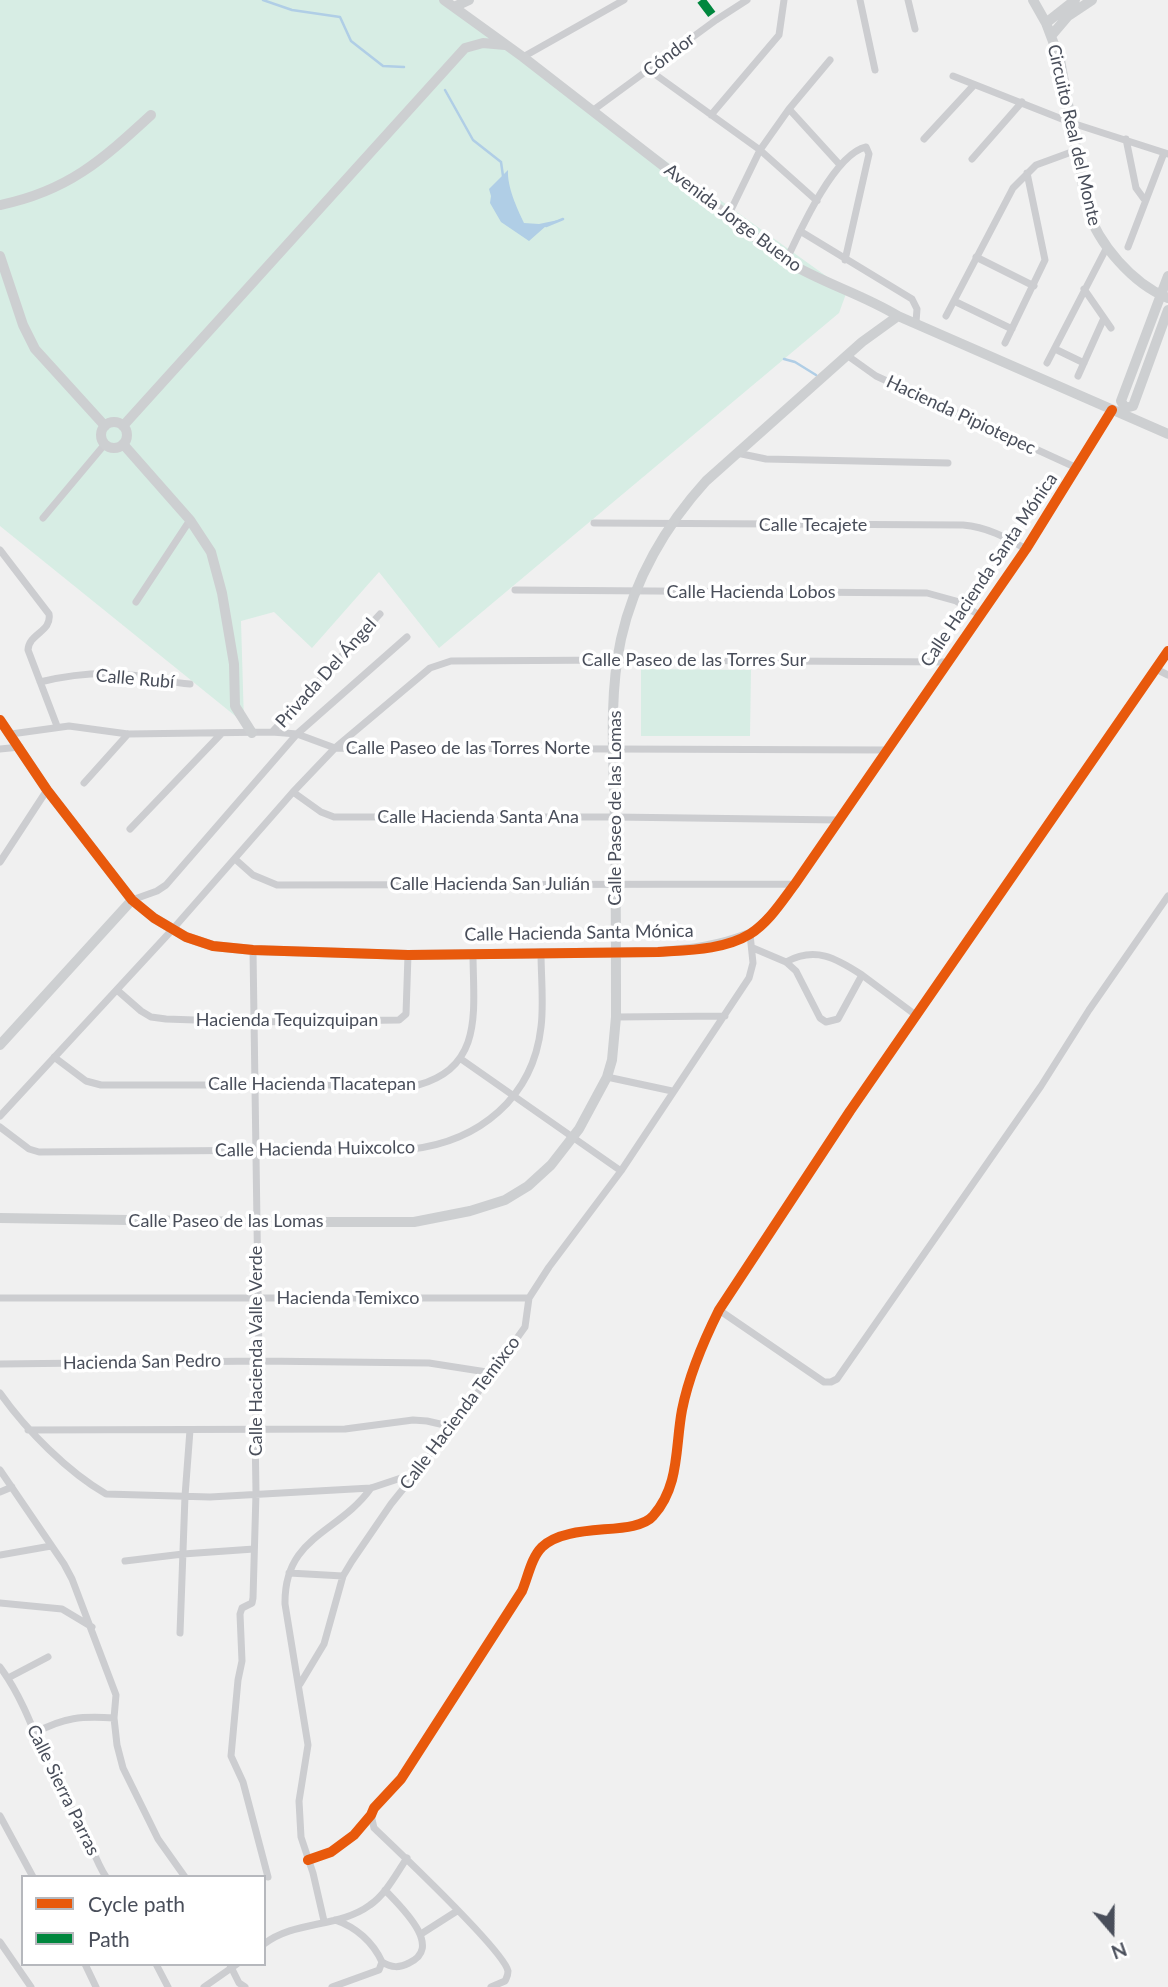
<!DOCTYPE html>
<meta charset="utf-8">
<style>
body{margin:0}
#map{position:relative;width:1168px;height:1987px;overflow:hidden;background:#f0f0f0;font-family:Lato,sans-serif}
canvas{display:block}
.legend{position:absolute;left:21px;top:1875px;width:245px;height:91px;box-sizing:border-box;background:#fff;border:2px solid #b6b8bd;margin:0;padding:9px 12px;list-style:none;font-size:21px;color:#494e5a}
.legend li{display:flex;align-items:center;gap:14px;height:35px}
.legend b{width:35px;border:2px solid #b6b8bd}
.north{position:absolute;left:1077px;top:1896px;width:70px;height:70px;-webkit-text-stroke:5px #fff;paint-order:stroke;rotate:160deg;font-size:19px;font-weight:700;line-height:28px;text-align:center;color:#494e5a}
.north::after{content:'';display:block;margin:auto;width:24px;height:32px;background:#494e5a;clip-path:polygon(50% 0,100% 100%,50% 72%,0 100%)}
</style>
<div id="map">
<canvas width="1168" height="1987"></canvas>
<ul class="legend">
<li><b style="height:9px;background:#e8590c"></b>Cycle path</li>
<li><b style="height:9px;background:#00873e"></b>Path</li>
</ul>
<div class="north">N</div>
</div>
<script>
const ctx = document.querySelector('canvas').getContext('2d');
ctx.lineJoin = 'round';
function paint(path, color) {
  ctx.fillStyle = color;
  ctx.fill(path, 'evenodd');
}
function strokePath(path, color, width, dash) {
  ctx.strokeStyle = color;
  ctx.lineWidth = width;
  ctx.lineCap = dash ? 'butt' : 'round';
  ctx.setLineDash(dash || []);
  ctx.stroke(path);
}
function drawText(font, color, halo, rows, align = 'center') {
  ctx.font = font + ' Lato,sans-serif';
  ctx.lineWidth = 7;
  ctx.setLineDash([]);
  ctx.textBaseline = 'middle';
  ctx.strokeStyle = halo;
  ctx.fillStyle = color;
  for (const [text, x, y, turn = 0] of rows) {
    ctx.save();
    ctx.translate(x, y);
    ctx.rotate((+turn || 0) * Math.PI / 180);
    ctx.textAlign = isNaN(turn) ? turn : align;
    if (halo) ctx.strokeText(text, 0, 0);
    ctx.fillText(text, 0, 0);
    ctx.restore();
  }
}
paint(new Path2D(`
 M 0,0 L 441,0 L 847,291 L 839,313 L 439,648 L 379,572 L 312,648 L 274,612 L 241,621 L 244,723 L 0,526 Z
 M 641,669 L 751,670 L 750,736 L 641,736 Z`), '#d7ede4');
paint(new Path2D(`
 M 508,170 C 507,187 517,208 524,223 L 539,224 L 563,219 L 546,226 L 529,241 L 501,222 L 490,203 L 491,196 L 489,189 Z`), '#b0cee6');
strokePath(new Path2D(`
 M 263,0 L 292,10 L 340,17 L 351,41 L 383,66 L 404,67
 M 445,90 L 473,140 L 501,162 L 503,176
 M 546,226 L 563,219
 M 784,359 L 795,362 L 816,375`), '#b0cee6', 2.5);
strokePath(new Path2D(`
 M 860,0 L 875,70
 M 908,0 L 915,29
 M 523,57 L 624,0
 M 649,70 L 760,150 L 817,201
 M 953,76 L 1072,123 L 1168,154
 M 789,109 L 840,165
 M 592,111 L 716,20 L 747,0
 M 711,115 L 779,35 L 784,0
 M 924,139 L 974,85
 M 1126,139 L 1136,188 L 1144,199
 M 972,159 L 1022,102
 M 728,216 L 760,150 L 789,109 L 830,60
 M 800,231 L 912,299 L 917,309 L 916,322
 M 1128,247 L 1164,153
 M 976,257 L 1034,286
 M 786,261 C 799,233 834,154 866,147 L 869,154 L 845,260
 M 1084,289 L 1111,328
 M 954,301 L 1012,329
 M 946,316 L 1013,188 L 1036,165 L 1077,150
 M 1005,343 L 1045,260 L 1027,173
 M 1055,349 L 1084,363
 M 848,356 L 876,376 L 1077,468
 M 1047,363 L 1107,247
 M 1078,376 L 1104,318
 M 737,453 L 766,459 L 948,463
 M 43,518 L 105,444
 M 594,523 L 963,525 C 987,527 1005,537 1026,549
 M 0,550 L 49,614 C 52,632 29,633 28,650 L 57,726
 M 515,590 L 927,593 L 956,601 L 981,616
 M 136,602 L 190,520
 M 1156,669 L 1168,675
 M 40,682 C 73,674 107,671 140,676 C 157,678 172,683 190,684
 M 272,732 L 380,614
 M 11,734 L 69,726 L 128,734 L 272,732 L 297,734 L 335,748 L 887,750
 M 0,749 L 20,747
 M 84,783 L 128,734
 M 293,792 L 321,812 L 334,817 L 614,817 L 839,820
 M 130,829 L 221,734
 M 235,859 L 253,875 L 277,885 L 795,884
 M 0,862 L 47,790
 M 132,900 L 157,891 L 166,885 L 297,734 L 407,637
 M 753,948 L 786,962 L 796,971 L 820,1018 L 826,1022 L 838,1019 L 862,975 L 917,1016
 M 253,950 L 259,1361 L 255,1429 L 256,1493 L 253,1598 L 252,1603 L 242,1608 L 240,1614 L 242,1661 L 238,1680 L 231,1756 L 243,1782 L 268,1877
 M 786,962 C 815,946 836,958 862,975
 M 117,990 L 141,1011 L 151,1017 L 166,1019 L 253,1022 L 399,1020 L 406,1014 L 408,955
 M 616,1017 L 725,1016
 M 54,1057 L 86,1081 L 101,1085 L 418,1085 C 485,1067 473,1008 473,953
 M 461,1059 L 621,1171
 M 607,1077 L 672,1091
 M 0,1116 L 172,930 L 293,792 L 335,748 L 430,668 L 451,661 L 618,660 L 948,662
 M 0,1127 L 29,1149 L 39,1152 L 412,1149 C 479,1141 533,1098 541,1027 C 544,1003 541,977 541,952
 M 0,1298 L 529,1298
 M 719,1310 L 824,1382 L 831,1382 L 837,1379 L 1041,1086 L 1089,1010 L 1168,896
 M 0,1364 L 259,1361 L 429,1363 L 493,1373
 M 0,1393 C 26,1430 68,1472 106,1494 L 210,1497 L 371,1488 L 413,1474
 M 28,1430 L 345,1429 L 413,1420 L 427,1421 L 453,1427
 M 0,1470 L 64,1564 L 72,1579 L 116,1695 L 114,1718 L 117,1745 L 123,1768 L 158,1839 L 185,1877
 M 0,1492 L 12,1487
 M 0,1555 L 51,1546
 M 125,1561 L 183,1554 L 254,1549
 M 289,1573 L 343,1576
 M 0,1603 L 62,1609 L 92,1627
 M 180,1633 L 185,1496 L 190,1430
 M 0,1667 C 24,1699 37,1740 53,1778 C 60,1794 73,1808 81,1824 C 90,1841 95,1860 106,1877
 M 8,1678 L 48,1657
 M 300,1684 L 324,1644 L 343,1576 L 352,1561 L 391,1504 L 453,1427 L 525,1327 L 529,1298 L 549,1267 L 621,1171 L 749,978 L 753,963 L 750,934 L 775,910 L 795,884 L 1026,549 L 1112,410
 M 35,1733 C 64,1717 82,1716 114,1718
 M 371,1815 L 374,1828 C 395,1848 504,1951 508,1971 C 508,1976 507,1977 505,1981 L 491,1987
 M 0,1816 L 33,1877
 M 308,1860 L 331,1852 L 354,1835 L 371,1815 L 374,1808 L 401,1779 L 522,1591 C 528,1577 531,1558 542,1547 C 569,1521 635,1537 653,1516 C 680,1486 675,1447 682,1410 C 689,1375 703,1342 719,1310 L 850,1111 L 1168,651
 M 335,1920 C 356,1927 373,1942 382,1962
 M 324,1921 L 313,1873 L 301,1837 L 299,1801 L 308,1745 L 285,1604 C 284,1536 338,1534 371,1488
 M 421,1934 L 457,1911
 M 0,1942 L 31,1987
 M 264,1944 C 295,1920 339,1928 370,1905 C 386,1894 396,1874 407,1858
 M 382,1962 C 392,1968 399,1968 409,1963 C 445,1947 399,1905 385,1890
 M 85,1964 L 96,1987
 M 156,1964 L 168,1987
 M 230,1965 L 239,1983 L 245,1987
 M 204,1987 L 237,1964
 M 332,1987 L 379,1970 L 382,1962`), '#cccdd0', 7);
strokePath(new Path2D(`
 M 444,0 L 523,57 L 786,261 C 822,283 862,294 898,316 L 1168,434
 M 1033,0 L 1046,23 L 1060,60 L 1087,208 C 1098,244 1133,284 1168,298
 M 454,7 L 469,0
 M 1046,23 L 1075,0
 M 1051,36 L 1068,16 L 1092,0
 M 0,205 C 68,191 102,160 151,115
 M 0,256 L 23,325 L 35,349 L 105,426
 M 1168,276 L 1121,401 L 1125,408 L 1133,406 L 1168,310
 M101 435a13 13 0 1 1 26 0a13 13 0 1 1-26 0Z
 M 123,426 L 465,48 L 483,43 L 505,45
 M 123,444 L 190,520 L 211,552 L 222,593 L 234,664 L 235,706 L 252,733
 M 0,720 L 47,790 L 132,900 L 154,918 L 186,937 L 213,946 L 253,950 L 408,955 L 658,952 C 691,950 719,946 750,934
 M 0,1045 L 132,900
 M 0,1218 L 257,1222 L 414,1222 L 470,1211 L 505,1200 L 528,1186 L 551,1165 L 579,1129 L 607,1077 L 612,1060 L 616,1017 C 616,953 616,889 615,825 C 614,764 608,699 621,639 C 634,580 666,525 706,481 L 862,342 L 898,316`), '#cdcfd1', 10);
strokePath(new Path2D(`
 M 701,0 L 716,20`), '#00873e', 9, [18, 9]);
strokePath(new Path2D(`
 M 0,720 L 47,790 L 132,900 L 154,918 L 186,937 L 213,946 L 253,950 L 408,955 L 658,952 C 688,950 724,950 750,934 C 769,922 782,901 795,884 L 1026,549 L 1112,410
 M 308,1860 L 331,1852 L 354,1835 L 371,1815 L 374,1808 L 401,1779 L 522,1591 C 528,1577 531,1558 542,1547 C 569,1521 635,1537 653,1516 C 680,1486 675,1447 682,1410 C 689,1375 703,1342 719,1310 L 850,1111 L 1168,651`), '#e8590c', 10);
drawText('18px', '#494e5a', '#fff', [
 ["Cóndor",669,55,-37],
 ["Circuito Real del Monte",1074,135,77],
 ["Avenida Jorge Bueno",733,218,37],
 ["Hacienda Pipiotepec",961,415,25],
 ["Calle Tecajete",813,525],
 ["Calle Hacienda Santa Mónica",989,570,-56],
 ["Calle Hacienda Lobos",751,592],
 ["Calle Paseo de las Torres Sur",694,660],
 ["Privada Del Ángel",326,673,-48],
 ["Calle Rubí",135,679,5],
 ["Calle Paseo de las Torres Norte",468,748],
 ["Calle Paseo de las Lomas",615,808,-90],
 ["Calle Hacienda Santa Ana",478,817],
 ["Calle Hacienda San Julián",490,884],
 ["Calle Hacienda Santa Mónica",579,933,-1],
 ["Hacienda Tequizquipan",287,1020],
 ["Calle Hacienda Tlacatepan",312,1084],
 ["Calle Hacienda Huixcolco",315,1149,-1],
 ["Calle Paseo de las Lomas",226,1221],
 ["Hacienda Temixco",348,1298],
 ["Calle Hacienda Valle Verde",256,1351,-90],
 ["Hacienda San Pedro",142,1362,-1],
 ["Calle Hacienda Temixco",460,1413,-53],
 ["Calle Sierra Parras",63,1790,64]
]);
</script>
